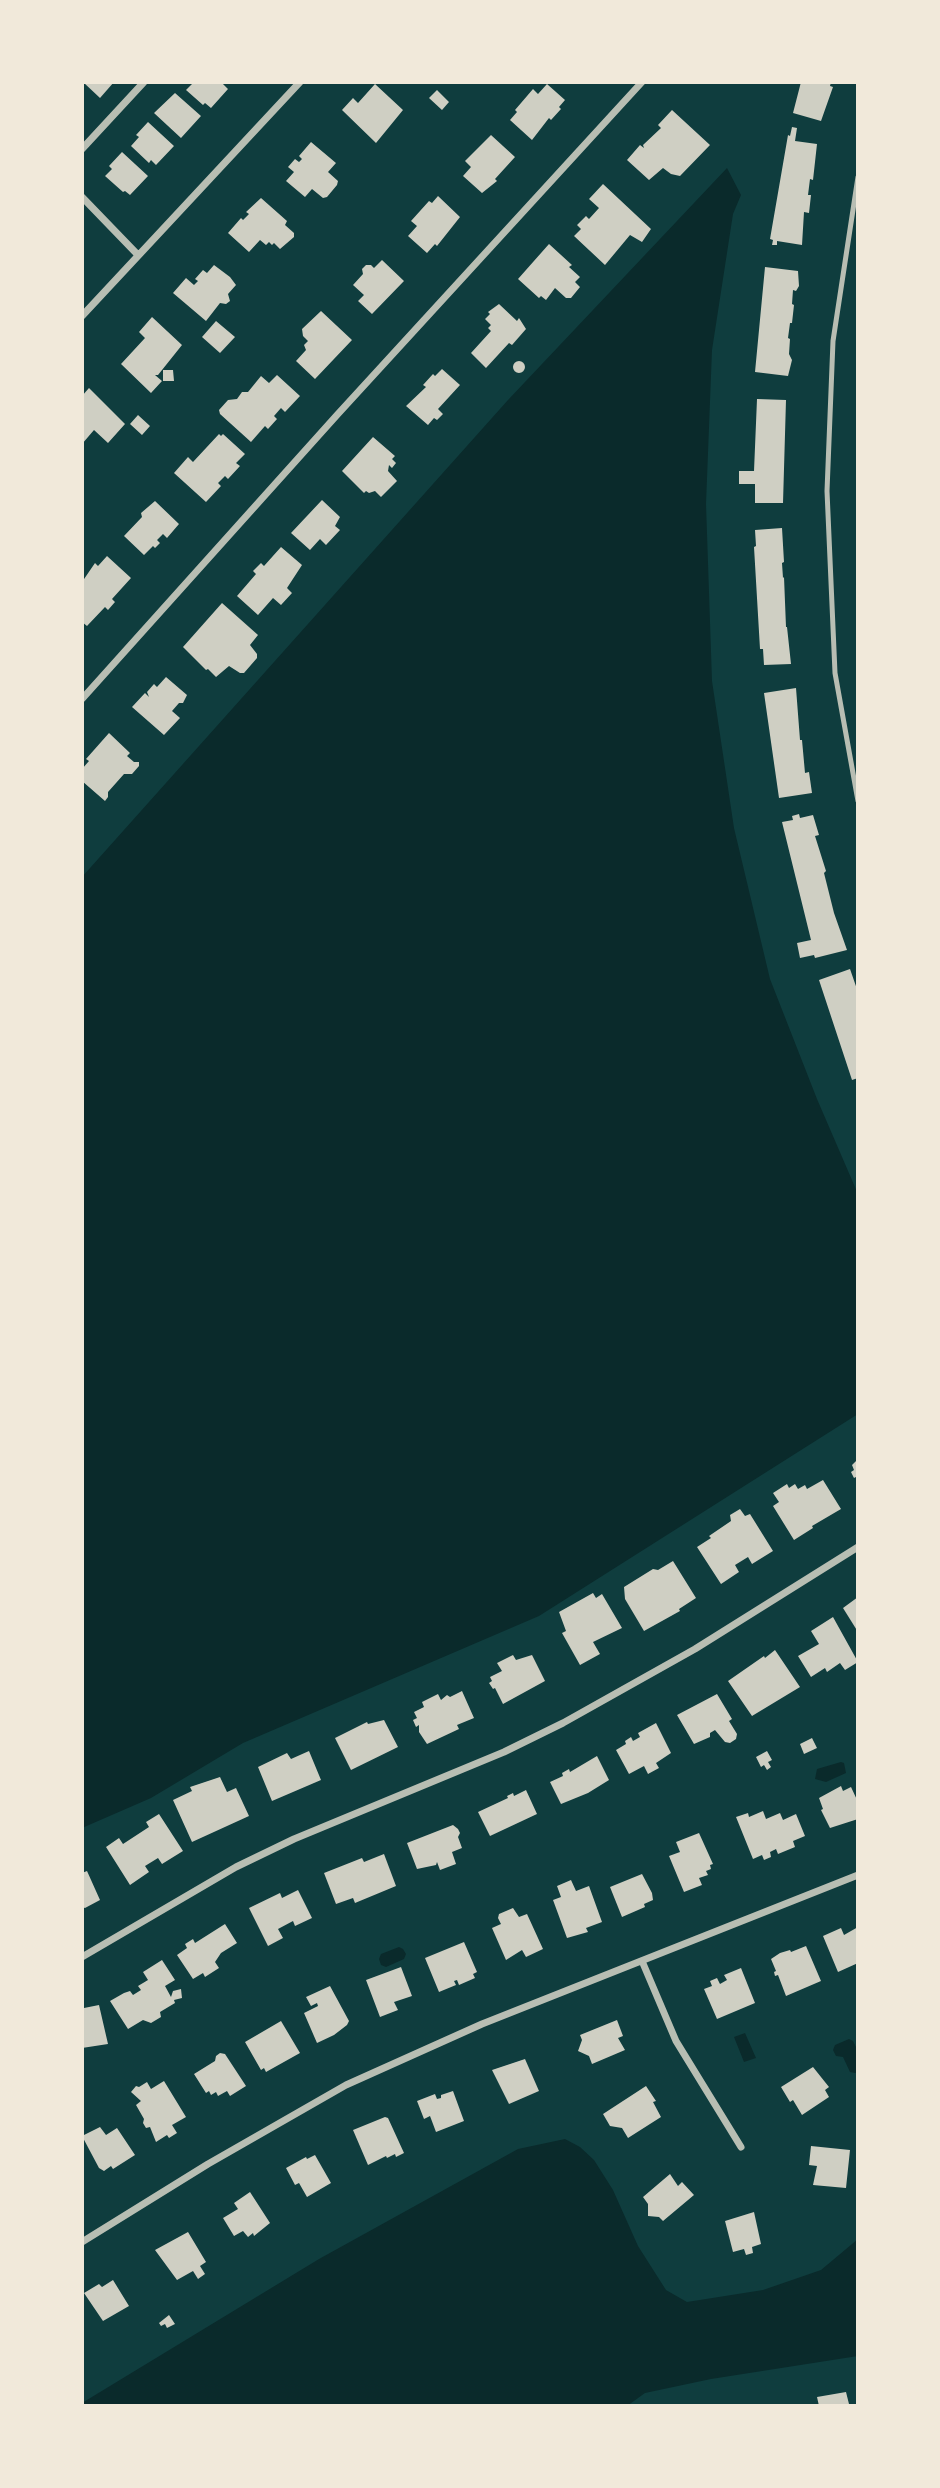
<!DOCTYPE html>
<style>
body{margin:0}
#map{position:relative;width:940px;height:2488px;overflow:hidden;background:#0f3d3e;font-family:Rubik,sans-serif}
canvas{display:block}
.frame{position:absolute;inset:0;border:84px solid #f1e9da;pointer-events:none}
</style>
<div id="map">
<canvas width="940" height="2488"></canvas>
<div class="frame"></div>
</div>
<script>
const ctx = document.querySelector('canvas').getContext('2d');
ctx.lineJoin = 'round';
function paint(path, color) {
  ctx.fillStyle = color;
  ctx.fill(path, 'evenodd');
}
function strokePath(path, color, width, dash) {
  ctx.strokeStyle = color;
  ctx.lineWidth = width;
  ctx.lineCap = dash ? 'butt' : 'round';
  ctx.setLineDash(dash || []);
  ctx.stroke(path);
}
paint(new Path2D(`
 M 727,168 L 741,195 L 733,214 L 712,350 L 706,504 L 712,681 L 734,828 L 770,979 L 817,1099 L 858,1194 L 858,1414 L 539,1616 L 243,1743 L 151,1798 L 82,1828 L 82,877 L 508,400 Z
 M 841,1762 L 844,1763 L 846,1773 L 826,1782 L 815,1779 L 817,1769 Z
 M 399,1947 L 403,1949 L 406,1954 L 404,1959 L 386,1967 L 381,1965 L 379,1959 L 381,1954 Z
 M 745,2033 L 756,2058 L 744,2062 L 734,2037 Z
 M 849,2039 L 853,2041 L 858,2051 L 858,2072 L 855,2073 L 850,2072 L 843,2057 L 836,2056 L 833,2050 L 835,2045 Z
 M 565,2139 L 580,2147 L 594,2160 L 613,2190 L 638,2246 L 666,2290 L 687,2302 L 763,2290 L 821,2270 L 858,2239 L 858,2356 L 711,2379 L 645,2393 L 627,2406 L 82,2406 L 82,2403 L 319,2259 L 518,2149 Z`), '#0a2a2b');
paint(new Path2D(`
 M 83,82 L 114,82 L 100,98 Z
 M 194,82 L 221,82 L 228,89 L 211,108 L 205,103 L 203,105 L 186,90 Z
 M 801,82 L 831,82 L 830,86 L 833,87 L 821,121 L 793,113 Z
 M 375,84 L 403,110 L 376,143 L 342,110 L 353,98 L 358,103 Z
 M 547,84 L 565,100 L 559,107 L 561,109 L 551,120 L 549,118 L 532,140 L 510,120 L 517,112 L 515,110 L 533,89 L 538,94 Z
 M 437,90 L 449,102 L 442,110 L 429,98 Z
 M 175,93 L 201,116 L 181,138 L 154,113 Z
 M 672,110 L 710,145 L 680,176 L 671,174 L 663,168 L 649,180 L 627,160 L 640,145 L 644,148 L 643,145 L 661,128 L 658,125 Z
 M 148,122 L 174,146 L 156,165 L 151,160 L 149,163 L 131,146 L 139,137 L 136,135 Z
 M 792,127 L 797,128 L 795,141 L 817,144 L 813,180 L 810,179 L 808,195 L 811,195 L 809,213 L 804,212 L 802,245 L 777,241 L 777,245 L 772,245 L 773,240 L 770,239 L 788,135 L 790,136 Z
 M 491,135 L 515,157 L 495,179 L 497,181 L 482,193 L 463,176 L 471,167 L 465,161 Z
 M 311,142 L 336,163 L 328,172 L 338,181 L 337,185 L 327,197 L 323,198 L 312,189 L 305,197 L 286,181 L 294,172 L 288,167 L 295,159 L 299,162 L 302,159 L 299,156 Z
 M 122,152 L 148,176 L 130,195 L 125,191 L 123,192 L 105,176 L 112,169 L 109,166 Z
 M 603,184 L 651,229 L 642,242 L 630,235 L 605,265 L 574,236 L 581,229 L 577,225 L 586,216 L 589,219 L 599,208 L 589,199 Z
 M 438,196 L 460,217 L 437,246 L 435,244 L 427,253 L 408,236 L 417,226 L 411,221 L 429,201 L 432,203 Z
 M 261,198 L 287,221 L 285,225 L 294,233 L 294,237 L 280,249 L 274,243 L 272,245 L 269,242 L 266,245 L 260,240 L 249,252 L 228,233 L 241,218 L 243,220 L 249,214 L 246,212 Z
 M 549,244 L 572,265 L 569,267 L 580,277 L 575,282 L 580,287 L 571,298 L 566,298 L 555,288 L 546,300 L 541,296 L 539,298 L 518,279 Z
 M 382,260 L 404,281 L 372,314 L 358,301 L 364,295 L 353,285 L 363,274 L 362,269 L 366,265 L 371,265 L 374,268 Z
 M 214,265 L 230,277 L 236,285 L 228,294 L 230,301 L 226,304 L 220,303 L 206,321 L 173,293 L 186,278 L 194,285 L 198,281 L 195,279 L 203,270 L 207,273 Z
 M 765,267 L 798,271 L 799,286 L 796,291 L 793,290 L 792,304 L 794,305 L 792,323 L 790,323 L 788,338 L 790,339 L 789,354 L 792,360 L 788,376 L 755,372 Z
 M 499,304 L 517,321 L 519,318 L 526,329 L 512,345 L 509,343 L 486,368 L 471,353 L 491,331 L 488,328 L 491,325 L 485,319 L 490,314 L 488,312 Z
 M 321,311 L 352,340 L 315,379 L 296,361 L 306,350 L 304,345 L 308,341 L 303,336 L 302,329 Z
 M 152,317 L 182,345 L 158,375 L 155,375 L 162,381 L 151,393 L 121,364 L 145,338 L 139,332 Z
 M 216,321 L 235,337 L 220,353 L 202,337 Z
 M513 367a6 6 0 1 1 12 0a6 6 0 1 1-12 0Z
 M 442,369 L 460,385 L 438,409 L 443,414 L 437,420 L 434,418 L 428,425 L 406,406 L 426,387 L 423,385 L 433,374 L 435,376 Z
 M 163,370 L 173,370 L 174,381 L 163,381 Z
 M 277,375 L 300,396 L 285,412 L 281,408 L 274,416 L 277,419 L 268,429 L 265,426 L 251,442 L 220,414 L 219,410 L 228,400 L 237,399 L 242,392 L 248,392 L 261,376 L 269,383 Z
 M 89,388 L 125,424 L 108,443 L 94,430 L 82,444 L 82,396 Z
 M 757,399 L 786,400 L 783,503 L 755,503 L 755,484 L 739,484 L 739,471 L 754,471 Z
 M 138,415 L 150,426 L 142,435 L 130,424 Z
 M 219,434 L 221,436 L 223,434 L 245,454 L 236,463 L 240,466 L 228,479 L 225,476 L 218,483 L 221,486 L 206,502 L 174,473 L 188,457 L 193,462 Z
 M 373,437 L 395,456 L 392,459 L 396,463 L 392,468 L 389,465 L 388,471 L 397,481 L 381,497 L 375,491 L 369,493 L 366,491 L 364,493 L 342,471 Z
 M 322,500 L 340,517 L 335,526 L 340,530 L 326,545 L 320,539 L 310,550 L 291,533 Z
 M 155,501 L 179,524 L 167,538 L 163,534 L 157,540 L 160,543 L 155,548 L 153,546 L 144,555 L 124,536 L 142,517 L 141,513 Z
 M 782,528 L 784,562 L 782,563 L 783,578 L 784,577 L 786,627 L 787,627 L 791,664 L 764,665 L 763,649 L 760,649 L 754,547 L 756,546 L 755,530 Z
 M 281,547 L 302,565 L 287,588 L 292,593 L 281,605 L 273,598 L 258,615 L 237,596 L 256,574 L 253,571 L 261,563 L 264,566 Z
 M 107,556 L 131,578 L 112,599 L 115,602 L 108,610 L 105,607 L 87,626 L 82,622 L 82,582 L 95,563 L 98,566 Z
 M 222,603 L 258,635 L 250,645 L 257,654 L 257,658 L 244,673 L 240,673 L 229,666 L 216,677 L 208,669 L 206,670 L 183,647 Z
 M 166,677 L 187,695 L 183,703 L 179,703 L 172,711 L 180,718 L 164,735 L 132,707 L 145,693 L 149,697 L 147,692 L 154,684 L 157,687 Z
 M 796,688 L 800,740 L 802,740 L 805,773 L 809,772 L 812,793 L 779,798 L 764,693 Z
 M 109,733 L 130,753 L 127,756 L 134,762 L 139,762 L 139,766 L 132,774 L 124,774 L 108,792 L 108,797 L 105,801 L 82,781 L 82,769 L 89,761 L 86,759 Z
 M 799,814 L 800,818 L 813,815 L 819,835 L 815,836 L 826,871 L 824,873 L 834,913 L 847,950 L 815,958 L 814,955 L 800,958 L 797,943 L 811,940 L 782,822 L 793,820 L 792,816 Z
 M 850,969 L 858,992 L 858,1078 L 852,1080 L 819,980 Z
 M 858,1459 L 858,1476 L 854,1478 L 851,1472 L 854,1470 L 852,1465 Z
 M 823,1480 L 841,1509 L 812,1526 L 813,1528 L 794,1540 L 773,1506 L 779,1502 L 773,1493 L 787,1484 L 789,1488 L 795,1484 L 798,1489 L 805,1485 L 807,1489 Z
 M 740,1509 L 745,1516 L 750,1514 L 773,1551 L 752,1564 L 748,1557 L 735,1565 L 739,1572 L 721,1584 L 697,1547 L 711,1538 L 709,1536 L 731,1521 L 730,1515 Z
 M 673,1561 L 696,1598 L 679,1609 L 680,1611 L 644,1631 L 625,1599 L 624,1587 L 653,1569 L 658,1570 Z
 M 593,1593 L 596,1598 L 602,1594 L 622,1628 L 593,1642 L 600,1654 L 580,1665 L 562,1633 L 566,1631 L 559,1612 Z
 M 858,1597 L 858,1632 L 843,1608 Z
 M 833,1617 L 858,1662 L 845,1670 L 840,1663 L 827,1672 L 825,1668 L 811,1677 L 798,1656 L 819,1644 L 811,1631 Z
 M 775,1650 L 800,1687 L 752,1716 L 728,1681 L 764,1656 L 765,1658 Z
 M 513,1655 L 516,1660 L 532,1655 L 545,1681 L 503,1704 L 495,1688 L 493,1689 L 489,1683 L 492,1681 L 490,1677 L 502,1671 L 497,1663 Z
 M 462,1691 L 474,1718 L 457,1725 L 459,1729 L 427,1744 L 419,1732 L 419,1725 L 416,1727 L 413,1720 L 417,1718 L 414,1712 L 424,1707 L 422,1702 L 438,1694 L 441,1700 L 447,1695 L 450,1697 Z
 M 717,1694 L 732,1719 L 729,1721 L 737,1734 L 736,1739 L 730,1743 L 725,1742 L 715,1730 L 710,1733 L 710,1737 L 694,1744 L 677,1715 Z
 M 384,1720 L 398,1747 L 351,1770 L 335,1738 L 367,1722 L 368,1724 Z
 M 656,1723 L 671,1753 L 656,1763 L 659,1768 L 648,1774 L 644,1766 L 629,1774 L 616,1750 L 626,1744 L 625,1741 L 631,1737 L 633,1741 L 640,1737 L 638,1733 Z
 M 812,1738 L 817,1748 L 804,1754 L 800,1744 Z
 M 309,1751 L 321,1780 L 272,1801 L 258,1767 L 287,1753 L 291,1759 Z
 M 767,1751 L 772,1760 L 768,1762 L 771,1767 L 767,1770 L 764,1765 L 761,1767 L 756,1757 Z
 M 597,1756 L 609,1780 L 588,1793 L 561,1804 L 550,1782 L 563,1776 L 562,1773 L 569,1769 L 570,1772 Z
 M 220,1777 L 227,1792 L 236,1788 L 249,1816 L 192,1842 L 173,1800 L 192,1791 L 190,1787 Z
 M 841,1786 L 843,1791 L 851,1787 L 858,1802 L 858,1819 L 830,1828 L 821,1810 L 823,1809 L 819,1798 Z
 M 526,1790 L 537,1814 L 490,1836 L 478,1812 L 508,1798 L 507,1796 L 513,1793 L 514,1796 Z
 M 763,1811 L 766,1819 L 780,1813 L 783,1820 L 796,1814 L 805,1836 L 793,1841 L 795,1847 L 778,1854 L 776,1849 L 770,1852 L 771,1857 L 764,1860 L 762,1855 L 753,1859 L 736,1817 L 748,1813 L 749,1817 Z
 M 159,1814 L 183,1851 L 162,1864 L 158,1858 L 145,1866 L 149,1872 L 130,1885 L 106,1847 L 119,1838 L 123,1844 L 149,1827 L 146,1822 Z
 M 453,1825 L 458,1829 L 460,1833 L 458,1837 L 462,1848 L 452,1852 L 456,1864 L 440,1870 L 437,1862 L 436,1865 L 417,1869 L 407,1843 Z
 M 699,1833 L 713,1864 L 710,1865 L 711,1869 L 706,1871 L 708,1875 L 699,1878 L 702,1885 L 684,1892 L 669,1856 L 680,1852 L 676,1842 Z
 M 384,1854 L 396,1886 L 355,1903 L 353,1898 L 336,1904 L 324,1873 L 362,1858 L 364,1862 Z
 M 87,1871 L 100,1900 L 85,1908 L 82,1907 L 82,1873 Z
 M 642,1874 L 652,1893 L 653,1900 L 644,1904 L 645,1907 L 622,1917 L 610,1887 Z
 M 571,1880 L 576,1891 L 589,1886 L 602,1922 L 586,1928 L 588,1932 L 567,1938 L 553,1900 L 561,1897 L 557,1886 Z
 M 298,1890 L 312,1918 L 295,1926 L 293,1921 L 278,1929 L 283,1938 L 268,1946 L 249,1908 L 280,1893 L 282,1898 Z
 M 513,1908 L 519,1917 L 527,1914 L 543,1949 L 526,1957 L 522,1950 L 506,1960 L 492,1928 L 501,1924 L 498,1918 L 499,1914 Z
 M 225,1924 L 237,1943 L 221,1953 L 215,1962 L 219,1968 L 205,1977 L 203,1973 L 193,1979 L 177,1955 L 187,1948 L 185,1944 L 193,1939 L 195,1943 Z
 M 858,1927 L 858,1963 L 838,1972 L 823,1936 L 841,1928 L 844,1935 Z
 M 464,1942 L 477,1972 L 473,1974 L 475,1978 L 459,1985 L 457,1980 L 454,1981 L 456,1985 L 439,1992 L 425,1958 Z
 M 806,1946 L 821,1981 L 786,1996 L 778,1975 L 775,1976 L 774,1972 L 776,1971 L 771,1959 L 780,1953 L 790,1950 L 791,1952 Z
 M 162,1960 L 175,1980 L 165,1986 L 171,1997 L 173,1991 L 181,1989 L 182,1998 L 174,2000 L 175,2003 L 160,2012 L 161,2017 L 151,2023 L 143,2020 L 128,2029 L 110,2001 L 124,1993 L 130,1991 L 133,1995 L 141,1990 L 138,1986 L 148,1980 L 143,1972 Z
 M 401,1967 L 412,1996 L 394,2002 L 398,2010 L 380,2017 L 366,1980 Z
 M 741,1968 L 755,2003 L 717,2019 L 704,1989 L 712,1986 L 710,1981 L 717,1978 L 720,1984 L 727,1980 L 724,1975 Z
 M 330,1986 L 349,2021 L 347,2025 L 334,2035 L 317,2043 L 304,2013 L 318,2006 L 317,2003 L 311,2006 L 306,1997 Z
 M 82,2003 L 84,2008 L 99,2005 L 108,2044 L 82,2048 Z
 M 617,2020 L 623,2036 L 618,2038 L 625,2050 L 592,2064 L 589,2056 L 578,2051 L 582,2040 L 580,2035 Z
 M 281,2021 L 300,2053 L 266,2072 L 264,2068 L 261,2070 L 245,2042 Z
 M 220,2053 L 225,2054 L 246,2086 L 230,2096 L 227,2091 L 218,2096 L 216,2092 L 211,2095 L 209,2091 L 206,2093 L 194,2074 L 215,2061 L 216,2056 Z
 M 525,2059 L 539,2091 L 509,2104 L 492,2070 Z
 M 813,2067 L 829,2087 L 825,2090 L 829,2097 L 802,2115 L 793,2100 L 790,2102 L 781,2087 Z
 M 164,2081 L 186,2117 L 172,2125 L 177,2133 L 169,2138 L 167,2135 L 156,2142 L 150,2127 L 146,2128 L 143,2123 L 144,2119 L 136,2105 L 141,2101 L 131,2092 L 136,2086 L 139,2087 L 147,2082 L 151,2089 Z
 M 646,2086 L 656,2101 L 653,2102 L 661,2117 L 628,2138 L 622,2128 L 610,2126 L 603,2114 Z
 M 453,2091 L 464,2121 L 436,2132 L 430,2116 L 424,2119 L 417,2101 L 435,2094 L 437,2099 L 441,2098 L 441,2095 Z
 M 385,2117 L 388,2118 L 404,2153 L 396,2157 L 395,2154 L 387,2158 L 386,2156 L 368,2165 L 353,2130 Z
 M 100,2127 L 106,2135 L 117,2128 L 135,2155 L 113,2169 L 111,2166 L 104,2171 L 99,2168 L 82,2136 Z
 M 811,2146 L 850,2150 L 846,2188 L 813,2185 L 817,2166 L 809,2165 Z
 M 315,2155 L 331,2183 L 307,2197 L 299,2183 L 295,2185 L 286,2168 L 306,2157 L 307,2159 Z
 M 670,2174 L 678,2186 L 682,2182 L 694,2195 L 663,2221 L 659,2217 L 648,2216 L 648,2204 L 643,2197 Z
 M 250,2192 L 270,2223 L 254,2236 L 253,2233 L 248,2237 L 243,2231 L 234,2236 L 223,2218 L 238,2209 L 234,2203 Z
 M 754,2212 L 761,2244 L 752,2247 L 753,2253 L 746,2255 L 744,2249 L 733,2252 L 725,2221 Z
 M 188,2232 L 206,2262 L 200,2266 L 205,2274 L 198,2279 L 193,2271 L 177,2280 L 155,2250 Z
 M 113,2280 L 129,2306 L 103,2321 L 84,2293 L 99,2284 L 102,2287 Z
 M 169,2315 L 175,2324 L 167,2328 L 165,2324 L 161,2326 L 159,2323 Z
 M 846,2392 L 849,2404 L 819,2406 L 817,2397 Z`), '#cfcfc3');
strokePath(new Path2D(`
 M 858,177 L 833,341 L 827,491 L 835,673 L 858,801`), '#b8beb3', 5);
strokePath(new Path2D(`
 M 82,149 L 144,82
 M 82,197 L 138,255
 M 82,316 L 300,82
 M 82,699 L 337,415 L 642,82
 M 82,1957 L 236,1867 L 294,1839 L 504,1752 L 563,1723 L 695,1649 L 858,1547
 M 642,1961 L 676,2041 L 741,2147
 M 82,2242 L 208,2164 L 346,2085 L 482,2024 L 858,1875`), '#b8beb3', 7);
</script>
